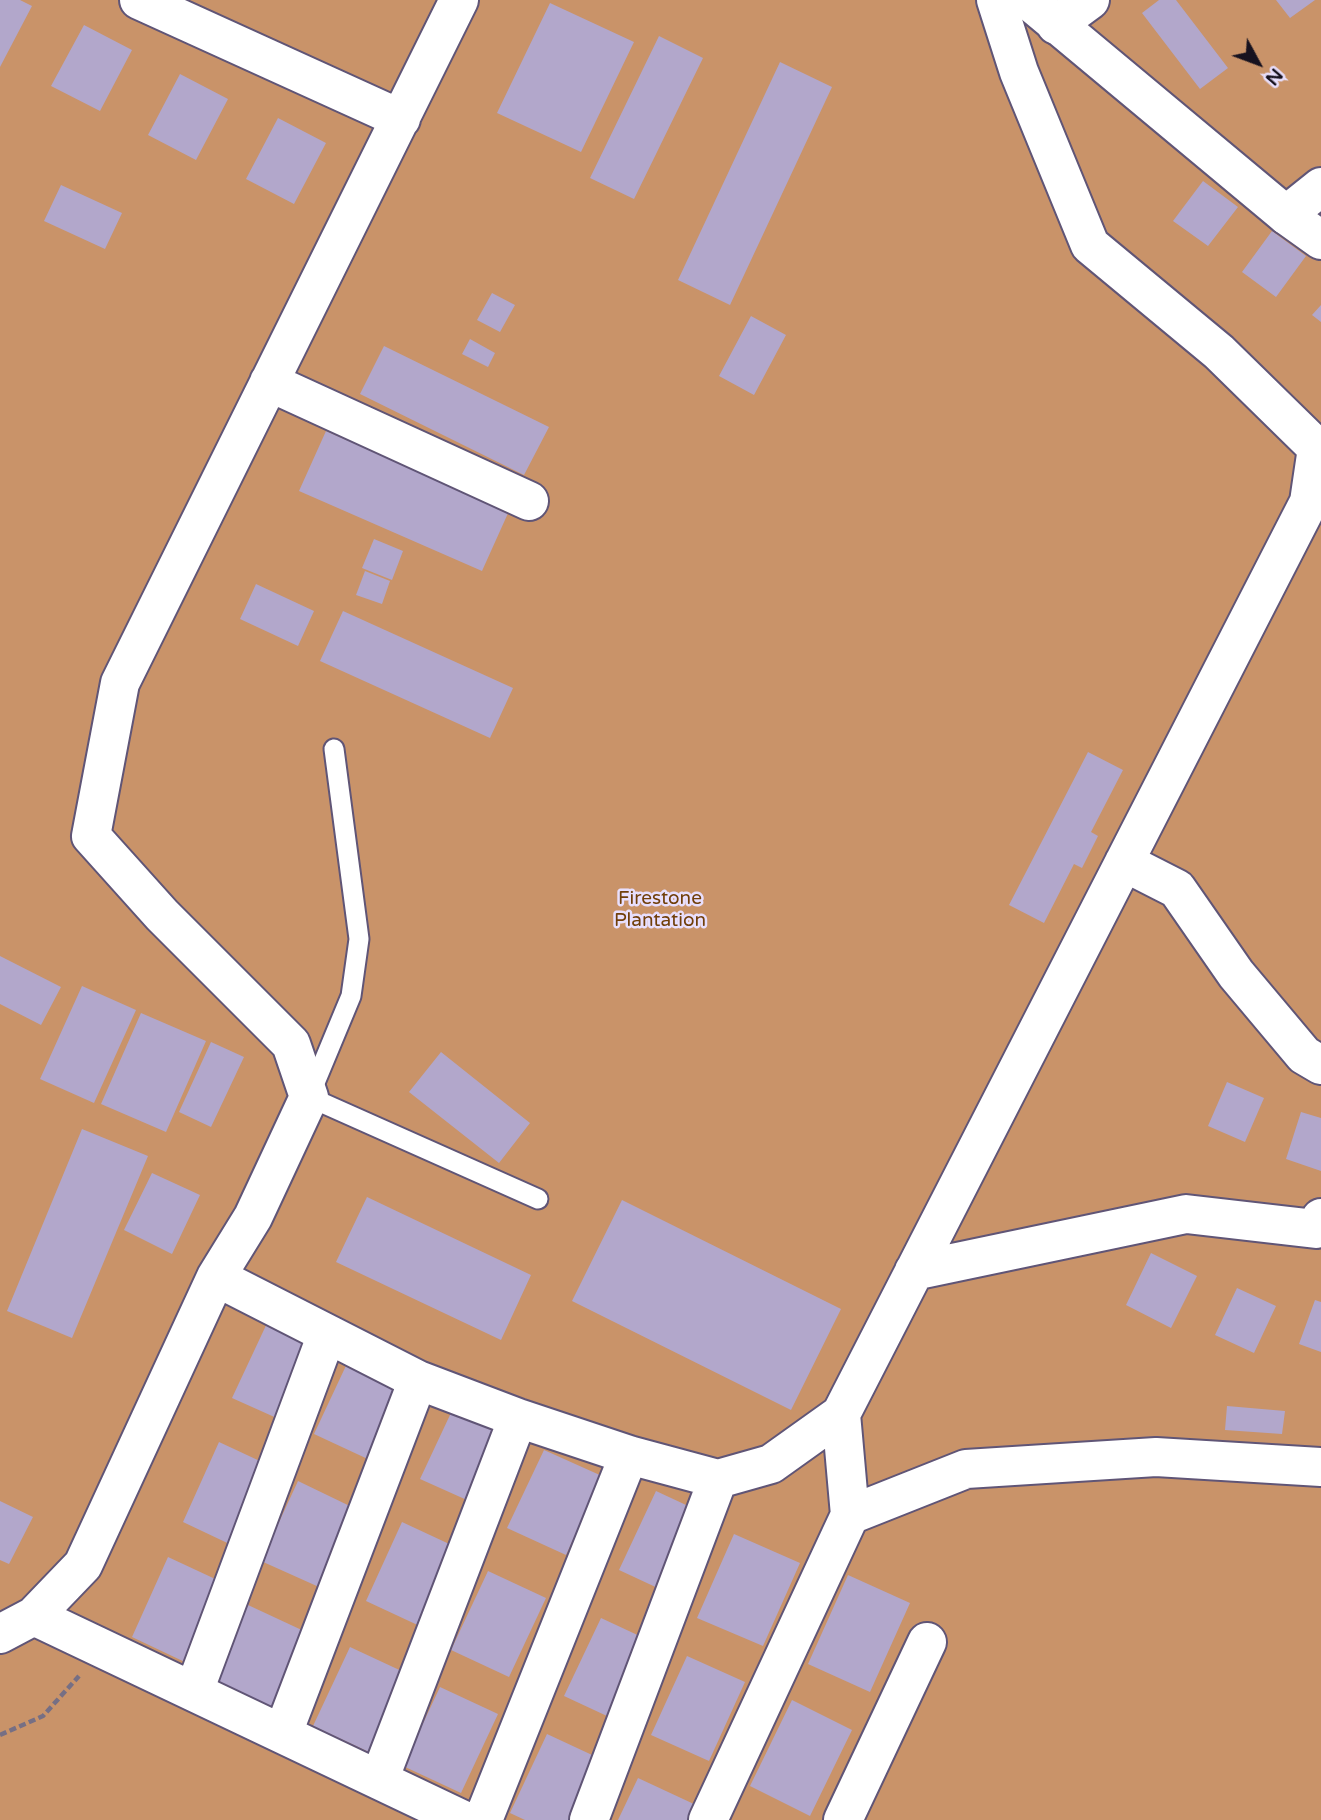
<!DOCTYPE html>
<style>
body{margin:0}
#map{position:relative;width:1321px;height:1820px;overflow:hidden;background:#e8dffd;font-family:"Varela Round",sans-serif}
canvas{display:block}
.north{position:absolute;left:1223px;top:28px;width:70px;height:70px;-webkit-text-stroke:5px #e8dffd;paint-order:stroke;rotate:131deg;font-size:19px;font-weight:700;line-height:28px;text-align:center;color:#17121f}
.north::after{content:'';display:block;margin:auto;width:24px;height:32px;background:#17121f;clip-path:polygon(50% 0,100% 100%,50% 72%,0 100%)}
</style>
<div id="map">
<canvas width="1321" height="1820"></canvas>
<div class="north">N</div>
</div>
<script>
const ctx = document.querySelector('canvas').getContext('2d');
ctx.lineJoin = 'round';
function paint(path, color) {
  ctx.fillStyle = color;
  ctx.fill(path, 'evenodd');
}
function strokePath(path, color, width, dash) {
  ctx.strokeStyle = color;
  ctx.lineWidth = width;
  ctx.lineCap = dash ? 'butt' : 'round';
  ctx.setLineDash(dash || []);
  ctx.stroke(path);
}
function drawText(font, color, halo, rows, align = 'center') {
  ctx.font = font + ' "Varela Round",sans-serif';
  ctx.lineWidth = 5;
  ctx.setLineDash([]);
  ctx.textBaseline = 'middle';
  ctx.strokeStyle = halo;
  ctx.fillStyle = color;
  for (const [text, x, y, turn = 0] of rows) {
    ctx.save();
    ctx.translate(x, y);
    ctx.rotate((+turn || 0) * Math.PI / 180);
    ctx.textAlign = isNaN(turn) ? turn : align;
    if (halo) ctx.strokeText(text, 0, 0);
    ctx.fillText(text, 0, 0);
    ctx.restore();
  }
}
paint(new Path2D(`
 M 0,0 L 1321,0 L 1321,1820 L 0,1820 Z`), '#c99369');
paint(new Path2D(`
 M 0,0 L 20,0 L 32,6 L 0,67 Z
 M 1159,0 L 1176,0 L 1228,68 L 1200,89 L 1142,13 Z
 M 1276,0 L 1315,0 L 1290,18 Z
 M 550,3 L 634,42 L 581,152 L 497,113 Z
 M 84,25 L 132,50 L 100,111 L 51,86 Z
 M 659,36 L 703,58 L 634,199 L 590,178 Z
 M 780,62 L 832,87 L 730,305 L 678,280 Z
 M 180,74 L 228,99 L 196,160 L 148,135 Z
 M 278,118 L 326,143 L 294,204 L 246,179 Z
 M 1203,181 L 1238,207 L 1208,246 L 1173,221 Z
 M 61,185 L 122,213 L 105,249 L 44,221 Z
 M 1272,231 L 1306,256 L 1276,297 L 1242,272 Z
 M 492,293 L 515,305 L 500,332 L 477,320 Z
 M 1321,305 L 1321,322 L 1312,315 Z
 M 751,316 L 786,335 L 754,395 L 719,376 Z
 M 470,339 L 495,353 L 488,367 L 462,354 Z
 M 384,346 L 549,427 L 524,475 L 360,394 Z
 M 326,431 L 509,511 L 482,571 L 299,491 Z
 M 374,539 L 403,551 L 392,580 L 362,568 Z
 M 365,571 L 390,581 L 382,604 L 356,595 Z
 M 256,584 L 314,611 L 298,646 L 240,619 Z
 M 343,611 L 513,688 L 490,738 L 320,661 Z
 M 1088,752 L 1123,770 L 1091,832 L 1098,836 L 1082,868 L 1074,864 L 1044,923 L 1009,905 Z
 M 0,956 L 61,987 L 41,1025 L 0,1004 Z
 M 82,986 L 136,1010 L 94,1103 L 40,1079 Z
 M 141,1013 L 206,1041 L 166,1132 L 101,1104 Z
 M 211,1042 L 244,1057 L 211,1127 L 179,1112 Z
 M 441,1052 L 530,1123 L 499,1163 L 409,1092 Z
 M 1227,1082 L 1264,1098 L 1245,1142 L 1208,1126 Z
 M 1301,1112 L 1321,1118 L 1321,1171 L 1286,1159 Z
 M 82,1129 L 148,1156 L 72,1338 L 7,1311 Z
 M 152,1173 L 200,1195 L 172,1254 L 124,1230 Z
 M 367,1197 L 531,1275 L 501,1340 L 336,1262 Z
 M 622,1200 L 841,1309 L 791,1410 L 572,1301 Z
 M 1151,1253 L 1197,1276 L 1171,1328 L 1126,1305 Z
 M 1237,1288 L 1276,1306 L 1254,1353 L 1215,1335 Z
 M 1315,1300 L 1321,1302 L 1321,1352 L 1299,1344 Z
 M 269,1319 L 327,1345 L 290,1424 L 232,1398 Z
 M 351,1355 L 409,1382 L 372,1461 L 314,1434 Z
 M 457,1400 L 515,1426 L 478,1505 L 420,1479 Z
 M 1227,1406 L 1285,1411 L 1282,1434 L 1225,1430 Z
 M 219,1442 L 277,1469 L 240,1549 L 183,1522 Z
 M 544,1450 L 602,1476 L 566,1555 L 507,1528 Z
 M 298,1481 L 356,1509 L 319,1587 L 261,1561 Z
 M 656,1491 L 714,1518 L 677,1597 L 619,1570 Z
 M 0,1501 L 33,1517 L 9,1564 L 0,1560 Z
 M 402,1522 L 460,1549 L 424,1628 L 366,1601 Z
 M 734,1534 L 800,1563 L 763,1646 L 697,1618 Z
 M 168,1557 L 226,1584 L 189,1664 L 132,1637 Z
 M 488,1571 L 546,1598 L 509,1677 L 451,1650 Z
 M 848,1575 L 910,1603 L 870,1692 L 808,1664 Z
 M 248,1605 L 306,1632 L 269,1711 L 211,1684 Z
 M 601,1618 L 659,1645 L 622,1723 L 564,1696 Z
 M 350,1647 L 408,1674 L 371,1753 L 313,1726 Z
 M 687,1656 L 745,1682 L 709,1761 L 651,1735 Z
 M 440,1687 L 498,1714 L 461,1793 L 403,1766 Z
 M 792,1700 L 852,1730 L 810,1816 L 750,1786 Z
 M 547,1734 L 605,1761 L 578,1820 L 525,1820 L 510,1813 Z
 M 638,1778 L 696,1805 L 689,1820 L 618,1820 Z`), '#b2a7cb');
const service = new Path2D(`
 M 334,749 L 359,939 L 351,996 L 309,1097 L 538,1199`);
const minor = new Path2D(`
 M 139,0 L 401,119
 M 1056,25 L 1090,0
 M 1286,215 L 1321,187
 M 269,382 L 529,501
 M 1124,862 L 1177,889 L 1236,974 L 1304,1055 L 1321,1065
 M 914,1271 L 1186,1214 L 1316,1229 L 1321,1218
 M 216,1277 L 418,1380 L 518,1418 L 629,1455 L 718,1479 L 771,1464 L 841,1414 L 1309,502 L 1317,448 L 1219,352 L 1090,245 L 1019,72 L 996,0
 M 850,1515 L 966,1469 L 1156,1457 L 1321,1467
 M 34,1616 L 463,1820
 M 0,1634 L 34,1616 L 83,1565 L 216,1277 L 253,1217 L 309,1097 L 291,1044 L 162,915 L 91,836 L 120,683 L 459,0
 M 194,1691 L 327,1334
 M 283,1733 L 418,1380
 M 379,1780 L 518,1418
 M 483,1820 L 629,1455
 M 589,1820 L 718,1479
 M 708,1820 L 850,1515 L 841,1414
 M 843,1820 L 927,1642`);
const tertiary = new Path2D(`
 M 1028,0 L 1286,215 L 1321,240`);
strokePath(service, '#605576', 23);
strokePath(minor, '#605576', 42);
strokePath(tertiary, '#605576', 42);
strokePath(new Path2D(`
 M 0,1735 L 43,1716 L 79,1676`), '#766f84', 4.5, [7, 3.5]);
strokePath(service, '#fff', 19);
strokePath(minor, '#fff', 38);
strokePath(tertiary, '#fff', 38);
drawText('19px', '#703e09', '#e8dffd', [
 ["Firestone",660,899],
 ["Plantation",660,921]
]);
</script>
